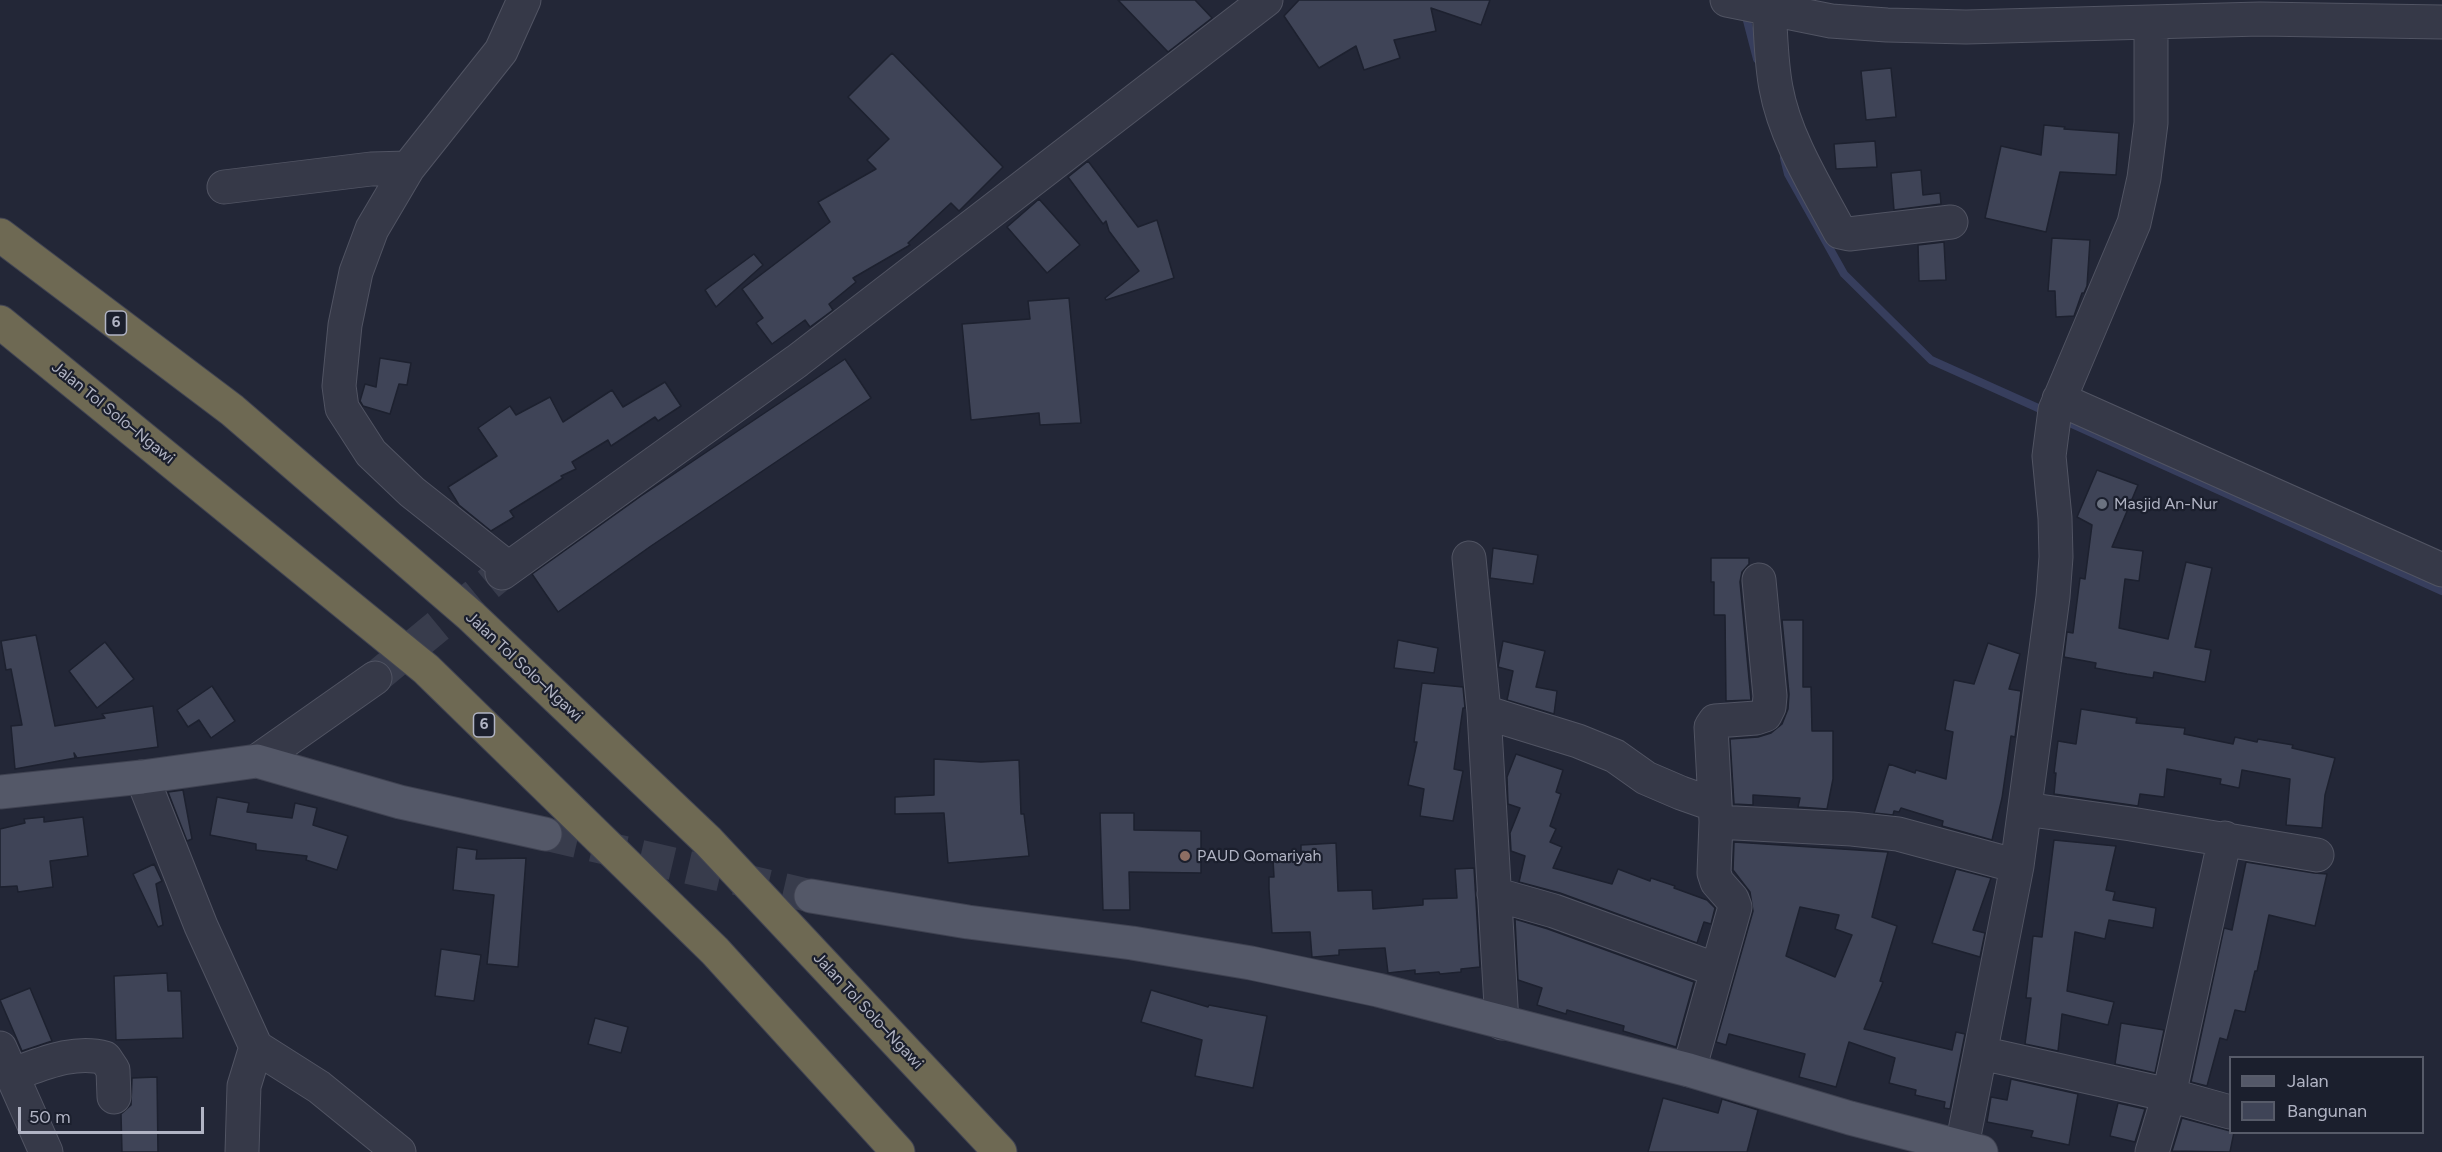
<!DOCTYPE html>
<meta charset="utf-8">
<style>
body{margin:0}
#map{position:relative;width:2442px;height:1152px;overflow:hidden;background:#232737;font-family:Figtree,sans-serif}
canvas{display:block}
.legend{position:absolute;left:2229px;top:1056px;width:195px;height:78px;box-sizing:border-box;background:#1b1f2d;border:2px solid #575b69;margin:0;padding:8px 10px;list-style:none;font-size:18px;color:#b1b4c4}
.legend li{display:flex;align-items:center;gap:12px;height:30px}
.legend b{width:30px;border:2px solid #575b69}
.scale{position:absolute;left:18px;top:1107px;width:186px;height:27px;box-sizing:border-box;border:3px solid #b1b4c4;border-top:0;padding-left:8px;font-size:18px;line-height:21px;white-space:nowrap;color:#b1b4c4;-webkit-text-stroke:4px #1b1f2d;paint-order:stroke}
</style>
<div id="map">
<canvas width="2442" height="1152"></canvas>
<ul class="legend">
<li><b style="height:8px;background:#545868"></b>Jalan</li>
<li><b style="height:16px;background:#3f4457"></b>Bangunan</li>
</ul>
<div class="scale">50 m</div>
</div>
<script>
const ctx = document.querySelector('canvas').getContext('2d');
ctx.lineJoin = 'round';
function strokePath(path, color, width, dash) {
  ctx.strokeStyle = color;
  ctx.lineWidth = width;
  ctx.lineCap = dash ? 'butt' : 'round';
  ctx.setLineDash(dash || []);
  ctx.stroke(path);
}
function paint(path, color) {
  ctx.fillStyle = color;
  ctx.fill(path, 'evenodd');
}
function drawText(font, color, halo, rows, align = 'center') {
  ctx.font = font + ' Figtree,sans-serif';
  ctx.lineWidth = 4.5;
  ctx.setLineDash([]);
  ctx.textBaseline = 'middle';
  ctx.strokeStyle = halo;
  ctx.fillStyle = color;
  for (const [text, x, y, turn = 0] of rows) {
    ctx.save();
    ctx.translate(x, y);
    ctx.rotate((+turn || 0) * Math.PI / 180);
    ctx.textAlign = isNaN(turn) ? turn : align;
    if (halo) ctx.strokeText(text, 0, 0);
    ctx.fillText(text, 0, 0);
    ctx.restore();
  }
}
strokePath(new Path2D(`
 M 1745,13 L 1757,59
 M 1784,158 L 1788,174 L 1844,274 L 1931,360 L 2047,412
 M 2061,419 L 2442,591`), '#373e5d', 8);
const building = new Path2D(`
 M 1118,0 L 1195,0 L 1212,18 L 1168,52 Z
 M 1299,0 L 1490,0 L 1481,25 L 1431,8 L 1436,31 L 1394,40 L 1400,58 L 1364,70 L 1356,46 L 1319,68 L 1284,16 Z
 M 892,53 L 1003,167 L 959,211 L 951,203 L 908,243 L 910,245 L 853,278 L 856,282 L 829,304 L 833,310 L 810,327 L 805,320 L 772,344 L 756,323 L 763,318 L 742,289 L 830,222 L 818,202 L 876,169 L 867,160 L 889,139 L 848,97 Z
 M 1891,68 L 1896,117 L 1866,120 L 1861,71 Z
 M 2044,125 L 2065,127 L 2064,129 L 2119,133 L 2116,175 L 2060,172 L 2046,232 L 1985,218 L 2001,146 L 2041,155 Z
 M 1875,141 L 1877,167 L 1836,169 L 1834,144 Z
 M 1088,161 L 1138,227 L 1157,220 L 1174,278 L 1106,300 L 1105,298 L 1139,271 L 1109,231 L 1106,221 L 1103,224 L 1068,177 Z
 M 1921,170 L 1923,195 L 1940,193 L 1941,204 L 1894,210 L 1891,173 Z
 M 1039,199 L 1080,245 L 1047,273 L 1007,227 Z
 M 2052,238 L 2090,240 L 2087,286 L 2084,293 L 2082,293 L 2074,316 L 2056,317 L 2055,291 L 2048,291 Z
 M 1944,242 L 1946,280 L 1919,281 L 1918,245 Z
 M 754,254 L 763,265 L 716,307 L 705,290 Z
 M 1069,298 L 1081,423 L 1040,425 L 1039,413 L 971,420 L 962,324 L 1030,319 L 1028,301 Z
 M 380,358 L 411,363 L 407,385 L 399,384 L 390,414 L 363,406 L 360,401 L 365,384 L 376,387 Z
 M 845,359 L 871,398 L 651,546 L 558,612 L 532,574 L 641,496 Z
 M 665,382 L 681,406 L 658,421 L 655,417 L 611,446 L 608,440 L 572,462 L 576,469 L 561,476 L 563,478 L 510,511 L 514,517 L 491,531 L 459,505 L 448,487 L 497,456 L 478,428 L 510,406 L 516,415 L 550,397 L 563,422 L 612,390 L 623,407 Z
 M 2097,470 L 2138,485 L 2112,547 L 2143,551 L 2139,581 L 2125,579 L 2119,628 L 2168,639 L 2186,562 L 2212,568 L 2195,647 L 2211,650 L 2205,682 L 2154,672 L 2153,678 L 2127,674 L 2095,668 L 2096,663 L 2064,657 L 2067,632 L 2073,633 L 2080,578 L 2085,579 L 2092,525 L 2077,517 Z
 M 1493,548 L 1538,555 L 1533,584 L 1490,578 Z
 M 1711,558 L 1749,558 L 1749,564 L 1742,572 L 1740,582 L 1751,700 L 1726,701 L 1725,615 L 1714,615 L 1714,582 L 1711,582 Z
 M 1782,620 L 1803,620 L 1803,687 L 1811,687 L 1812,731 L 1833,731 L 1833,779 L 1827,809 L 1798,807 L 1800,798 L 1753,795 L 1753,805 L 1734,804 L 1730,739 L 1758,737 L 1771,733 L 1782,724 L 1788,709 L 1789,694 Z
 M 36,635 L 55,726 L 105,718 L 102,714 L 153,706 L 158,747 L 77,758 L 74,753 L 75,758 L 15,769 L 11,726 L 22,725 L 11,669 L 6,670 L 1,641 Z
 M 1398,640 L 1438,648 L 1434,673 L 1394,668 Z
 M 1503,641 L 1545,651 L 1536,687 L 1557,691 L 1554,714 L 1507,700 L 1513,671 L 1498,667 Z
 M 105,642 L 134,679 L 97,708 L 69,671 Z
 M 1988,643 L 2020,654 L 2009,689 L 2021,691 L 2015,737 L 2011,736 L 2002,798 L 1992,840 L 1942,826 L 1943,821 L 1901,808 L 1899,812 L 1894,811 L 1893,815 L 1874,813 L 1889,764 L 1915,773 L 1916,770 L 1946,779 L 1953,732 L 1945,730 L 1954,680 L 1974,684 Z
 M 1422,683 L 1463,687 L 1465,708 L 1463,708 L 1454,769 L 1463,771 L 1453,821 L 1420,816 L 1424,789 L 1408,785 L 1417,742 L 1414,742 Z
 M 212,686 L 235,721 L 211,738 L 199,720 L 188,727 L 177,710 Z
 M 2081,709 L 2137,718 L 2136,723 L 2185,728 L 2184,734 L 2233,744 L 2235,737 L 2257,742 L 2258,739 L 2293,745 L 2292,748 L 2335,758 L 2325,795 L 2322,828 L 2286,825 L 2290,779 L 2242,770 L 2239,788 L 2220,784 L 2221,779 L 2167,769 L 2164,797 L 2140,794 L 2138,806 L 2054,794 L 2056,773 L 2054,773 L 2058,741 L 2076,744 Z
 M 1516,754 L 1563,770 L 1556,792 L 1561,794 L 1550,826 L 1556,829 L 1550,842 L 1562,847 L 1553,868 L 1612,884 L 1618,869 L 1650,881 L 1651,878 L 1675,886 L 1674,888 L 1707,900 L 1715,908 L 1711,924 L 1704,922 L 1697,943 L 1560,893 L 1519,882 L 1525,856 L 1511,851 L 1510,833 L 1520,808 L 1508,804 L 1507,777 Z
 M 934,759 L 981,762 L 1019,760 L 1021,814 L 1024,814 L 1029,856 L 948,863 L 944,813 L 895,814 L 895,797 L 934,795 Z
 M 183,790 L 192,839 L 187,841 L 168,792 Z
 M 217,797 L 249,803 L 247,812 L 292,818 L 295,803 L 317,808 L 313,825 L 348,836 L 337,870 L 306,860 L 307,856 L 256,850 L 256,844 L 210,835 Z
 M 1100,813 L 1134,813 L 1134,830 L 1201,831 L 1201,873 L 1129,872 L 1130,910 L 1103,910 Z
 M 44,817 L 44,822 L 83,817 L 88,856 L 50,861 L 53,887 L 18,892 L 17,886 L 0,887 L 0,829 L 25,823 L 24,819 Z
 M 2054,840 L 2116,846 L 2106,890 L 2115,892 L 2113,900 L 2156,908 L 2153,928 L 2109,920 L 2105,939 L 2075,932 L 2067,991 L 2114,1002 L 2108,1025 L 2062,1014 L 2058,1051 L 2025,1044 L 2031,998 L 2026,998 L 2033,936 L 2042,937 Z
 M 1734,842 L 1888,852 L 1872,917 L 1897,926 L 1880,981 L 1883,982 L 1864,1029 L 1952,1050 L 1956,1032 L 1965,1034 L 1950,1109 L 1944,1108 L 1945,1102 L 1915,1095 L 1916,1090 L 1889,1083 L 1895,1058 L 1849,1042 L 1836,1087 L 1799,1077 L 1805,1054 L 1729,1034 L 1726,1045 L 1716,1042 L 1753,911 L 1750,892 L 1733,870 ZM 1800,907 L 1839,915 L 1835,929 L 1852,935 L 1835,977 L 1786,956 Z
 M 1336,843 L 1338,891 L 1372,890 L 1373,909 L 1423,905 L 1423,899 L 1457,898 L 1455,869 L 1474,868 L 1480,967 L 1461,969 L 1461,972 L 1440,974 L 1439,972 L 1415,974 L 1415,970 L 1388,973 L 1385,948 L 1339,950 L 1339,955 L 1314,957 L 1312,957 L 1310,932 L 1272,933 L 1269,889 L 1269,877 L 1274,877 L 1273,860 L 1301,858 L 1301,845 Z
 M 457,847 L 477,850 L 476,859 L 526,858 L 518,967 L 487,964 L 494,895 L 453,890 Z
 M 2246,862 L 2314,873 L 2327,874 L 2315,926 L 2269,915 L 2257,971 L 2255,971 L 2245,1012 L 2235,1010 L 2227,1040 L 2220,1038 L 2207,1086 L 2191,1082 L 2224,928 L 2232,930 Z
 M 154,864 L 162,881 L 156,884 L 163,925 L 158,927 L 133,874 Z
 M 1956,869 L 1991,878 L 1973,930 L 1985,933 L 1980,957 L 1932,943 Z
 M 1515,919 L 1548,929 L 1694,982 L 1676,1047 L 1623,1031 L 1624,1026 L 1567,1010 L 1566,1014 L 1537,1005 L 1542,988 L 1518,980 Z
 M 441,949 L 481,955 L 474,1001 L 435,996 Z
 M 167,973 L 168,991 L 181,991 L 183,1038 L 116,1040 L 114,976 Z
 M 30,988 L 52,1041 L 22,1051 L 0,1000 Z
 M 1151,990 L 1208,1007 L 1209,1005 L 1267,1016 L 1253,1088 L 1195,1076 L 1202,1040 L 1141,1022 Z
 M 595,1018 L 628,1027 L 621,1053 L 588,1044 Z
 M 2121,1023 L 2164,1030 L 2155,1073 L 2115,1064 Z
 M 157,1077 L 158,1152 L 122,1152 L 121,1114 L 131,1105 L 132,1078 Z
 M 2011,1079 L 2078,1094 L 2069,1145 L 2031,1137 L 2033,1131 L 1987,1122 L 1991,1097 L 2007,1100 Z
 M 1663,1098 L 1718,1113 L 1722,1099 L 1758,1110 L 1747,1152 L 1648,1152 Z
 M 2118,1103 L 2145,1109 L 2135,1142 L 2110,1136 Z
 M 2182,1118 L 2234,1132 L 2230,1152 L 2172,1151 Z`);
paint(building, '#3f4457');
strokePath(building, '#1d212f', 1.5);
strokePath(new Path2D(`
 M 375,678 L 502,573`), '#383c4c', 33, [33, 16]);
strokePath(new Path2D(`
 M 545,834 L 811,896`), '#383c4c', 33, [33, 16]);
const minor = new Path2D(`
 M 1727,0 L 1831,21 L 1887,25 L 1966,27 L 2260,19 L 2442,22
 M 1769,9 C 1771,35 1771,62 1776,88 C 1785,138 1816,187 1840,232 L 1849,234 L 1951,222
 M 224,187 L 371,169 L 408,168
 M 2059,399 L 2442,570
 M 1469,558 L 1484,712 L 1502,1023
 M 508,568 L 412,492 L 371,453 L 342,408 L 339,386 L 345,325 L 356,272 L 372,229 L 408,168 L 501,51 L 524,0
 M 502,573 L 797,361 L 1266,0
 M 1484,712 L 1578,741 L 1615,756 L 1646,778 L 1681,793 L 1715,805
 M 257,761 L 375,678
 M 142,777 L 201,926 L 256,1047 L 244,1086 L 242,1152
 M 2025,809 L 2131,824 L 2317,855
 M 1716,822 L 1852,829 L 1898,834 L 2017,866
 M 1494,894 L 1554,911 L 1717,970
 M 256,1047 L 319,1087 L 399,1152
 M 0,1048 L 46,1152
 M 1981,1053 L 2169,1095 L 2230,1112
 M 1689,1070 L 1735,907 L 1732,899 L 1717,882 L 1714,873 L 1716,822 L 1711,727 L 1715,721 L 1756,718 L 1765,715 L 1769,707 L 1770,696 L 1759,580
 M 11,1075 C 40,1065 74,1049 105,1058 L 113,1070 L 114,1097
 M 1962,1146 L 2017,866 L 2053,597 L 2056,557 L 2055,518 L 2049,456 L 2055,410 L 2134,223 L 2144,178 L 2151,123 L 2151,23
 M 2152,1152 L 2169,1095 L 2225,838`);
const major = new Path2D(`
 M 0,792 L 142,777 L 257,761 L 400,802 L 545,834
 M 811,896 L 968,922 L 1132,943 L 1251,963 L 1378,990 L 1689,1070 L 1850,1118 L 1981,1152`);
const highway = new Path2D(`
 M 0,235 L 232,410 L 471,616 L 708,841 L 1000,1152
 M 0,322 L 426,669 L 715,951 L 898,1152`);
strokePath(minor, '#515463', 35);
strokePath(major, '#3f4251', 35);
strokePath(highway, '#414453', 35);
strokePath(minor, '#363948', 33);
strokePath(major, '#545868', 33);
strokePath(highway, '#6e6953', 33);
for (const [x, y, r, color] of [
 [2102,504,6,"#6b7280"],
 [1185,856,6,"#8d6e63"]
]) {
  const dot = new Path2D();
  dot.arc(x, y, r, 0, 2 * Math.PI);
  ctx.fillStyle = color;
  ctx.fill(dot);
  strokePath(dot, '#1b1f2d', 2);
}
for (const [x, y, w] of [
 [116,323,21],
 [484,725,21]
]) {
  const box = new Path2D();
  box.roundRect(x - w / 2, y - 12, w, 24, 4.5);
  ctx.fillStyle = '#1b1f2d';
  ctx.fill(box);
  strokePath(box, '#b1b4c4', 1.5);
}
drawText('bold 15px', '#b1b4c4', null, [
 ["6",116,323],
 ["6",484,725]
]);
drawText('16px', '#b1b4c4', '#1b1f2d', [
 ["Jalan Tol Solo–Ngawi",113,413,39],
 ["Jalan Tol Solo–Ngawi",524,667,43],
 ["Jalan Tol Solo–Ngawi",868,1011,47]
]);
drawText('16px', '#b1b4c4', '#1b1f2d', [
 ["Masjid An-Nur",2114,504],
 ["PAUD Qomariyah",1197,856]
], 'left');
</script>
